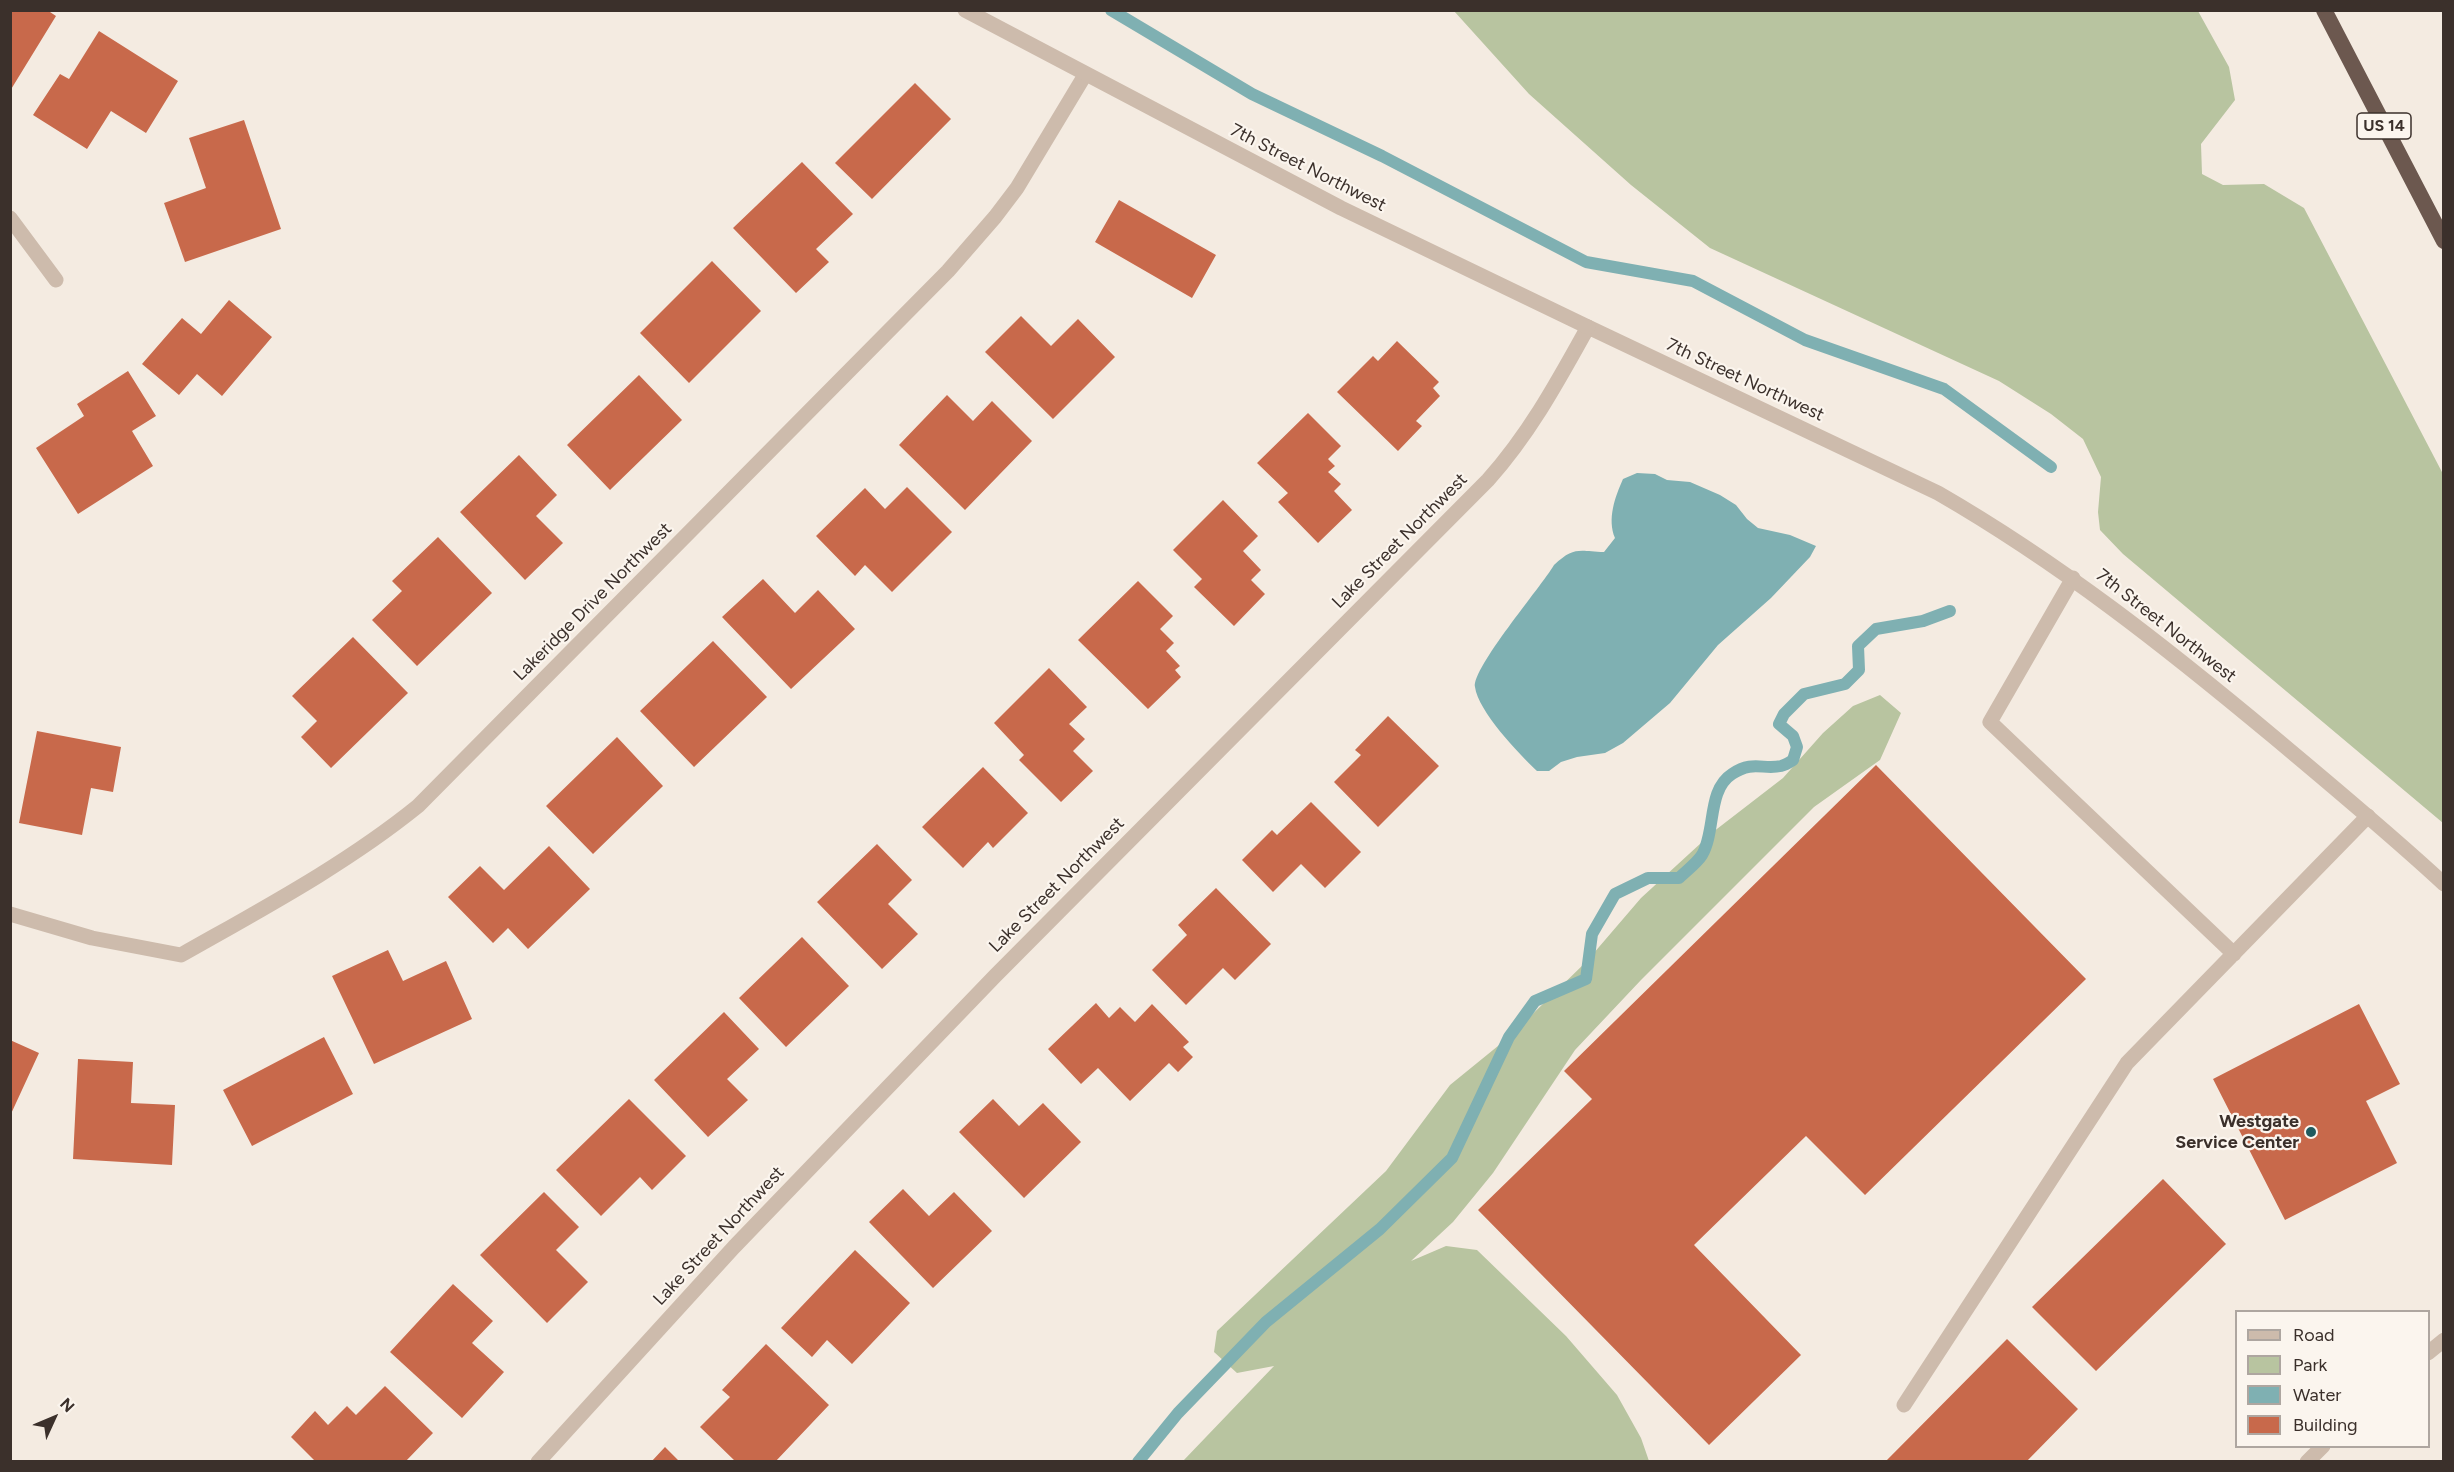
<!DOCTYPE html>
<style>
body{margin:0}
#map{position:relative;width:2454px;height:1472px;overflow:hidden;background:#f4ebe1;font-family:Figtree,sans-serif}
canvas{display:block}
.frame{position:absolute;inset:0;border:12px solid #3b302b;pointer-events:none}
.legend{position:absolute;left:2235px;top:1310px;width:195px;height:138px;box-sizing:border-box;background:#fbf5ee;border:2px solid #aea6a0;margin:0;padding:8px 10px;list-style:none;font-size:18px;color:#3b302b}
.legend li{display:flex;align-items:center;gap:12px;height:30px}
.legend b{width:30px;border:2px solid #aea6a0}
.north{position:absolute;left:24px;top:1388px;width:60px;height:60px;-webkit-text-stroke:4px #fbf5ee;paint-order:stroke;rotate:46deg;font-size:16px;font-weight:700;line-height:24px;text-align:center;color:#3b302b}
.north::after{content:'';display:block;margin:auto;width:21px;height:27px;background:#3b302b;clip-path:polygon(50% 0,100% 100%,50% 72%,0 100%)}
</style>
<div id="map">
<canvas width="2454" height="1472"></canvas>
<div class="frame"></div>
<ul class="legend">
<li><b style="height:8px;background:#cdbbac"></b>Road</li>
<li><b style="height:16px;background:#b8c4a0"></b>Park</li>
<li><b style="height:16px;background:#7fb0b2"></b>Water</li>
<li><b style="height:16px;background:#c8694b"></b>Building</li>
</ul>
<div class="north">N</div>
</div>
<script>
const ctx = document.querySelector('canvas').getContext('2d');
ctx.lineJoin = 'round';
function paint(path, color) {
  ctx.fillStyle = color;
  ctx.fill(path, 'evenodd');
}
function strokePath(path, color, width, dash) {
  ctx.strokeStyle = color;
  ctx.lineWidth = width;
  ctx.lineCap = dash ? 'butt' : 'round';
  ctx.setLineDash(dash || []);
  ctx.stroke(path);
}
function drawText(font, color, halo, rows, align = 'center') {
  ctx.font = font + ' Figtree,sans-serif';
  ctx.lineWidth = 4.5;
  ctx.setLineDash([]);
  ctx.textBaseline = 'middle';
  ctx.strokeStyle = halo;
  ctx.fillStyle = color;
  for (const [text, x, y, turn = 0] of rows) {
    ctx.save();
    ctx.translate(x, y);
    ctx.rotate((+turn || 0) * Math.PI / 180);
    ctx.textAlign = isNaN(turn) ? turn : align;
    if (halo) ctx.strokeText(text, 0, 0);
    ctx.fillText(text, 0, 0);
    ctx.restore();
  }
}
paint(new Path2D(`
 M 1454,11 L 2198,11 L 2229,67 L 2235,100 L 2201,144 L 2202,174 L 2223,185 L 2264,184 L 2304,208 L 2443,474 L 2443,823 L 2123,554 L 2100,530 L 2098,512 L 2101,477 L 2083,439 L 2051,414 L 1999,381 L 1710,248 L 1631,185 L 1529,94 Z
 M 1880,695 L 1901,713 L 1880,760 L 1814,807 L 1641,980 L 1575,1050 L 1493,1173 L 1453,1222 L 1411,1261 L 1446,1246 L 1477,1250 L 1566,1336 L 1617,1395 L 1641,1438 L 1649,1461 L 1183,1461 L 1274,1366 L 1237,1373 L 1214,1352 L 1217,1331 L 1386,1171 L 1450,1085 L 1509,1037 L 1587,961 L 1641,898 L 1713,832 L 1783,778 L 1823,733 L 1853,706 Z`), '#b8c4a0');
paint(new Path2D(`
 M 1637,473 L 1655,474 L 1667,480 L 1690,482 L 1720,495 L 1736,505 L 1747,519 L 1758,528 L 1790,535 L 1816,546 L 1810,557 L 1771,598 L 1718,645 L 1670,703 L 1623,743 L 1605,753 L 1577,757 L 1561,762 L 1549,771 L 1537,771 C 1519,754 1478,711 1475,687 C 1472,668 1541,587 1554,565 C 1574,546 1579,551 1604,552 L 1615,538 C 1607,519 1615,497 1623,479 Z`), '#7fb0b2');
strokePath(new Path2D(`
 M 1111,10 L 1252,94 L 1382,156 L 1586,262 L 1693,281 L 1805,340 L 1944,389 L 2051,467
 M 1138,1462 L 1178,1413 L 1266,1322 L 1380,1229 L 1452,1158 L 1509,1037 L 1535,1001 L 1586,979 L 1592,934 L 1615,894 L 1648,878 L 1679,878 C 1686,871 1697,863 1702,855 C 1716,831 1707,790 1732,774 C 1753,760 1763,770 1781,766 C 1785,765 1790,762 1793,760 L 1797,747 L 1793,736 L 1779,724 L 1784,714 L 1804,694 L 1845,684 L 1859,670 L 1858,646 L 1876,629 L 1923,621 L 1950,611`), '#7fb0b2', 12);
paint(new Path2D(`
 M 10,10 L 47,10 L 56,16 L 10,91 Z
 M 99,31 L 178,81 L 146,133 L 111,111 L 87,149 L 33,115 L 60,74 L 69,79 Z
 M 915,83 L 951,119 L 872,199 L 835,163 Z
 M 244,120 L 281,229 L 185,262 L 164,203 L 206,188 L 189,138 Z
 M 802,162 L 853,214 L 816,249 L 829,262 L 796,293 L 733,228 Z
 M 1119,200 L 1216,255 L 1192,298 L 1095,242 Z
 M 712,261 L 761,311 L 689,383 L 640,333 Z
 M 229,300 L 272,337 L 222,396 L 197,374 L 179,395 L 142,364 L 182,318 L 201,334 Z
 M 1021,316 L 1051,346 L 1078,319 L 1115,357 L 1053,419 L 985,352 Z
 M 1397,341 L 1439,382 L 1433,388 L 1440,396 L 1416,421 L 1422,426 L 1398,451 L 1337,392 L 1373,356 L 1378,361 Z
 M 128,371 L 156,416 L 132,431 L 153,466 L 78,514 L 36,448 L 84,416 L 77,404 Z
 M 639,375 L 682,420 L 610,490 L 567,445 Z
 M 947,395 L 973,421 L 992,401 L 1032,441 L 965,510 L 899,445 Z
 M 1308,413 L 1341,446 L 1328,459 L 1335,466 L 1328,472 L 1341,484 L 1334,491 L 1352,510 L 1318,543 L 1278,502 L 1288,493 L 1257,463 Z
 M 519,455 L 557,495 L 536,516 L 563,543 L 525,580 L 460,512 Z
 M 907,487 L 952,532 L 892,592 L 865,565 L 855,576 L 816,536 L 865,488 L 885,509 Z
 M 1223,500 L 1258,536 L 1243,551 L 1261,570 L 1251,580 L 1265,594 L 1234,626 L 1194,587 L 1202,579 L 1173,550 Z
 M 438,537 L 492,593 L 417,666 L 372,620 L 402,591 L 392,581 Z
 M 763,579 L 795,613 L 818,590 L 855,629 L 791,689 L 722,617 Z
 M 1138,581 L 1173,616 L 1160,629 L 1174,643 L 1166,651 L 1180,666 L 1175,670 L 1181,677 L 1148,709 L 1078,640 Z
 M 353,637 L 408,693 L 331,768 L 301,737 L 317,721 L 292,696 Z
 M 713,641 L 767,697 L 694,767 L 640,711 Z
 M 1049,668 L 1087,707 L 1069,724 L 1085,739 L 1073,751 L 1093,771 L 1061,802 L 1019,760 L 1024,755 L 994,723 Z
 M 1388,716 L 1439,766 L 1378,827 L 1334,782 L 1361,755 L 1355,750 Z
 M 37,731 L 121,747 L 113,792 L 91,788 L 82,835 L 19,823 Z
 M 617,737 L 663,786 L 593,854 L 546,806 Z
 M 1876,765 L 2086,979 L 1865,1195 L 1806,1136 L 1694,1245 L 1801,1355 L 1709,1445 L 1478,1210 L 1592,1099 L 1564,1071 Z
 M 983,767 L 1028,813 L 993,848 L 988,842 L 963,868 L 922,827 Z
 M 1311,802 L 1361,852 L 1325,888 L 1301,864 L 1273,892 L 1242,860 L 1272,830 L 1277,835 Z
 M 877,844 L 912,880 L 888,904 L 918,934 L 882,969 L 817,902 Z
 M 549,846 L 590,889 L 528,949 L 508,928 L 493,943 L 448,897 L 480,866 L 504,890 Z
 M 1216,888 L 1271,944 L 1235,980 L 1223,968 L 1186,1005 L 1152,970 L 1187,935 L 1178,925 Z
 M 802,937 L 849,986 L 786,1047 L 739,998 Z
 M 388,950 L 403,981 L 446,961 L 472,1019 L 374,1064 L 332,976 Z
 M 1096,1003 L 1109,1018 L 1120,1007 L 1135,1022 L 1152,1004 L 1189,1042 L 1183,1047 L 1193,1057 L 1178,1072 L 1169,1063 L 1130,1101 L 1098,1068 L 1081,1084 L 1048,1049 Z
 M 2359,1004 L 2400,1084 L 2366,1101 L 2397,1163 L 2285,1220 L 2213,1079 Z
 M 724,1012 L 759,1049 L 727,1079 L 748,1100 L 708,1137 L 654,1080 Z
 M 324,1037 L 353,1094 L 252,1146 L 223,1090 Z
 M 10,1040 L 39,1053 L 10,1116 Z
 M 78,1059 L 133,1062 L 131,1103 L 175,1105 L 172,1165 L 73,1159 Z
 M 629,1099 L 686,1156 L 652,1190 L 640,1177 L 601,1216 L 556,1170 Z
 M 993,1099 L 1019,1126 L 1043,1103 L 1081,1142 L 1024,1198 L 959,1132 Z
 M 2163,1179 L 2226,1244 L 2096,1371 L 2032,1307 Z
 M 903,1189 L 929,1216 L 954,1192 L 992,1231 L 933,1288 L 869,1222 Z
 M 544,1192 L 579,1227 L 556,1250 L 588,1282 L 547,1323 L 480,1255 Z
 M 855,1250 L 910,1303 L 852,1364 L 827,1340 L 812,1357 L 781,1328 Z
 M 453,1284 L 493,1321 L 472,1343 L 504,1372 L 462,1418 L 390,1352 Z
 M 2007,1339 L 2078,1409 L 2026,1462 L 1885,1462 Z
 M 766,1344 L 829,1405 L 775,1462 L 736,1462 L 700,1427 L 730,1397 L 722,1390 Z
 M 385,1386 L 433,1433 L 405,1462 L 316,1462 L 291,1437 L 315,1411 L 328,1425 L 347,1406 L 356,1415 Z
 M 665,1447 L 680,1462 L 651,1462 Z`), '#c8694b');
strokePath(new Path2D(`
 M 2073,578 L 1990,722 L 2234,954
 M 2428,1353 L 2444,1340
 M 1904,1405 L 2127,1063 L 2368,816
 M 2307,1462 L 2323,1446`), '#cdbbac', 15);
strokePath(new Path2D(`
 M 10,218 L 56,280
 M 10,914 L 92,938 L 181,955 C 262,909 345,865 418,806 L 948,271 L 995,217 L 1017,188 L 1085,75
 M 538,1462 L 734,1247 L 995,976 L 1488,480 C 1530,433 1558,381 1588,327 L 1938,493 C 2061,564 2167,648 2275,738 C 2332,786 2389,833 2444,884`), '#cdbbac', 15);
strokePath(new Path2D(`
 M 965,10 L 1341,208 L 1588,327`), '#cdbbac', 15);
strokePath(new Path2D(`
 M 2324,10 L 2444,241`), '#6c584f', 16);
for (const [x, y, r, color] of [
 [2311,1132,6,"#1f5a5e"]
]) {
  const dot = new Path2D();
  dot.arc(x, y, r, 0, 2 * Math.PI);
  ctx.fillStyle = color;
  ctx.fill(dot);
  strokePath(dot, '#fbf5ee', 2);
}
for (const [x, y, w] of [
 [2384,126,54]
]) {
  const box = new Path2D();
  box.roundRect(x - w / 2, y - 13, w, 26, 4.5);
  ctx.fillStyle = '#fbf5ee';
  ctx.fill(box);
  strokePath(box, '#3b302b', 1.5);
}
drawText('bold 16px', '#3b302b', null, [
 ["US 14",2384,126]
]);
drawText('18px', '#3b302b', '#fbf5ee', [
 ["7th Street Northwest",1308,168,27],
 ["7th Street Northwest",1745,380,25],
 ["Lake Street Northwest",1400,541,-45],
 ["Lakeridge Drive Northwest",593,602,-45],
 ["7th Street Northwest",2166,626,38],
 ["Lake Street Northwest",1057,885,-45],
 ["Lake Street Northwest",719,1236,-47]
]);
drawText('bold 18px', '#3b302b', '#fbf5ee', [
 ["Westgate",2299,1122],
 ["Service Center",2299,1143]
], 'right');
</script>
